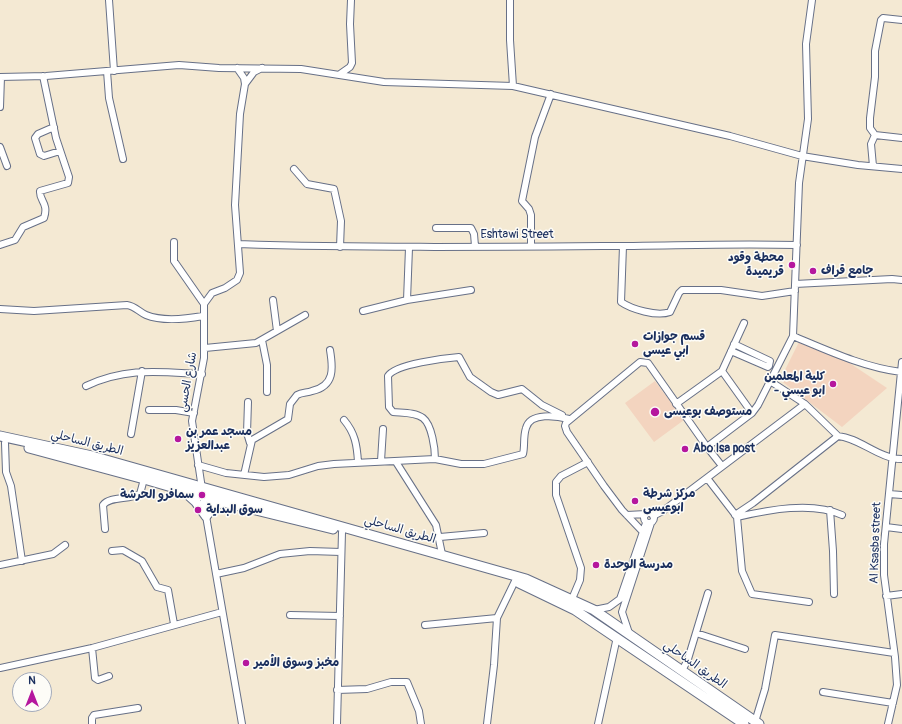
<!DOCTYPE html>
<meta charset="utf-8">
<style>
body{margin:0}
#map{position:relative;width:902px;height:724px;overflow:hidden;background:#f4e9d3;font-family:Pangolin,sans-serif}
canvas{display:block}
.north{position:absolute;left:12px;top:672px;width:40px;height:40px;box-sizing:border-box;background:#fdfcf7;border:1px solid #a3aaba;border-radius:50%;rotate:0deg;font-size:11px;font-weight:700;line-height:16px;text-align:center;color:#1b2f5e}
.north::after{content:'';display:block;margin:auto;width:14px;height:18px;background:#b5179e;clip-path:polygon(50% 0,100% 100%,50% 72%,0 100%)}
</style>
<div id="map">
<canvas width="902" height="724"></canvas>
<div class="north">N</div>
</div>
<script>
const ctx = document.querySelector('canvas').getContext('2d');
ctx.lineJoin = 'round';
function paint(path, color) {
  ctx.fillStyle = color;
  ctx.fill(path, 'evenodd');
}
function strokePath(path, color, width, dash) {
  ctx.strokeStyle = color;
  ctx.lineWidth = width;
  ctx.lineCap = dash ? 'butt' : 'round';
  ctx.setLineDash(dash || []);
  ctx.stroke(path);
}
function drawText(font, color, halo, rows, align = 'center') {
  ctx.font = font + ' Pangolin,"Playpen Sans Arabic",sans-serif';
  ctx.lineWidth = 3;
  ctx.setLineDash([]);
  ctx.textBaseline = 'middle';
  ctx.strokeStyle = halo;
  ctx.fillStyle = color;
  for (const [text, x, y, turn = 0] of rows) {
    ctx.save();
    ctx.translate(x, y);
    ctx.rotate((+turn || 0) * Math.PI / 180);
    ctx.textAlign = isNaN(turn) ? turn : align;
    if (halo) ctx.strokeText(text, 0, 0);
    ctx.fillText(text, 0, 0);
    ctx.restore();
  }
}
paint(new Path2D(`
 M 799,342 L 848,362 L 887,388 L 842,427 L 780,380 Z
 M 655,381 L 684,420 L 654,442 L 625,403 Z`), '#f3d4bf');
const minor = new Path2D(`
 M 109,0 L 114,71
 M 510,0 L 510,40 L 513,86
 M 237,68 L 244,78 L 245,84
 M 107,71 L 109,98 L 123,159
 M 340,74 L 350,67 L 352,63 L 350,24 L 351,0
 M 0,77 L 46,76 L 179,65 L 219,68 L 301,69 L 384,82 L 513,86 L 730,136 L 802,156 L 858,165 L 902,169
 M 0,107 L 1,77
 M 54,127 L 38,134 L 35,138 L 40,154 L 44,156 L 60,151
 M 875,135 L 902,138
 M 0,147 L 7,166
 M 873,166 L 871,144 L 875,135 L 870,128 L 870,118 L 875,77 L 875,51 L 881,20 L 883,18 L 902,20
 M 294,169 L 307,184 L 334,189 L 341,221 L 340,247
 M 436,228 L 471,228 L 474,234 L 475,246
 M 174,242 L 174,261 L 204,304
 M 238,244 C 360,248 481,247 603,246 C 668,246 732,243 797,245
 M 0,245 L 15,240 L 23,227 L 44,218 C 49,203 39,201 40,191 L 68,183 L 69,177 L 56,138 L 43,76
 M 531,245 L 531,215 L 529,209 L 522,201 L 535,137 L 551,94
 M 623,246 L 621,302 C 631,309 657,317 670,312 L 679,293 L 682,290 L 721,290 L 762,296 L 795,291
 M 409,248 L 407,300 L 471,290
 M 795,284 L 892,279 L 902,280
 M 273,300 L 277,331
 M 0,309 L 34,311 L 127,305 C 135,306 139,312 146,315 C 163,322 186,319 203,316
 M 363,311 L 407,300
 M 793,336 C 829,351 863,367 901,372
 M 262,340 L 267,365 L 267,392
 M 205,348 L 256,343 L 305,315
 M 731,351 L 768,367 L 769,366 L 770,361 L 734,344
 M 722,371 L 752,413
 M 86,386 C 127,367 159,372 202,374
 M 248,402 L 247,433 L 250,443
 M 676,404 L 722,371 L 744,323
 M 805,404 L 838,436
 M 149,410 L 176,410 L 194,413
 M 344,420 C 355,433 357,445 358,462
 M 131,434 L 142,371
 M 5,443 L 6,472 L 11,486 L 22,561
 M 435,459 C 435,449 432,425 423,418 C 415,412 402,413 393,412 L 389,407 L 388,376 C 395,364 446,358 459,357 L 470,377 L 491,392 L 498,395 L 522,389 L 542,405 L 562,415
 M 381,461 L 383,429
 M 396,462 L 436,525 L 442,554
 M 198,465 L 226,473 L 264,477 L 289,475 L 318,466 L 334,464 L 435,459 L 461,464 L 484,464 L 523,454 C 525,446 523,437 526,428 C 530,412 557,416 569,419
 M 722,466 L 707,447 L 752,413 L 758,405 L 793,336 L 799,183 L 808,119 L 806,44 L 812,0
 M 244,475 L 252,440 L 288,419 L 290,404 L 297,395 C 302,392 307,393 312,391 C 335,386 333,368 330,350
 M 707,478 L 737,517 L 742,571 L 752,594 L 809,602
 M 889,494 L 902,495
 M 830,510 L 833,551 L 834,594
 M644 518a5 5 0 1 1 10 0a5 5 0 1 1-10 0Z
 M 627,515 L 646,514
 M 735,515 L 753,503 L 838,436 C 860,438 879,459 902,459
 M 653,516 L 663,511 L 805,404 L 770,381
 M 737,517 C 768,510 812,501 842,515
 M 886,527 L 902,529
 M 105,529 L 103,505 C 110,496 129,500 140,494 L 144,479
 M 642,531 L 622,510 L 604,486 L 567,432 L 565,426 L 566,423 L 640,362 L 648,363 L 707,447
 M 440,537 L 484,533
 M 112,551 L 123,550 L 142,561 L 157,587 L 168,590 L 174,624
 M 0,565 L 53,554 L 65,545
 M 216,574 L 244,568 L 280,554 L 310,551 L 341,552
 M 886,596 L 902,594
 M 572,599 L 580,580 L 581,568 L 556,495 L 556,482 L 561,476 L 588,462
 M 594,610 L 609,607 L 620,599 L 646,523
 M 290,615 L 340,616
 M 425,625 L 497,618
 M 629,633 L 622,612 L 651,523
 M 696,633 L 745,649
 M 92,648 L 95,678 L 98,680 L 109,676
 M 0,668 L 92,648 L 222,612
 M 682,671 L 688,659 L 708,593
 M 337,690 L 367,689 L 391,682 L 407,682 L 419,711 L 421,724
 M 823,692 L 893,703
 M 755,722 L 765,689 L 775,635 L 894,653
 M 92,724 L 92,718 L 94,715 L 138,708
 M 242,724 L 206,516 L 192,421 L 204,358 L 204,304 L 212,293 L 225,288 L 237,280 L 240,273 L 235,205 L 240,114 L 245,84 L 254,72 L 262,68
 M 337,724 L 342,532
 M 487,724 L 494,665 L 497,618 L 515,581
 M 598,724 L 617,637
 M 888,724 L 897,685 L 895,657 L 884,575 L 884,544 L 902,362`);
const highway = new Path2D(`
 M 0,436 L 92,456 L 526,579 L 594,610 L 759,724
 M 29,448 L 144,479 L 223,502 L 333,529
 M 186,493 L 196,502 L 206,516
 M 206,516 L 214,506 L 223,502
 M 519,583 L 575,610 L 744,724`);
strokePath(minor, '#677087', 8);
strokePath(highway, '#677087', 11);
strokePath(minor, '#fff', 6);
strokePath(highway, '#fff', 9);
for (const [x, y, r, color] of [
 [792,265,4,"#b5179e"],
 [813,271,4,"#b5179e"],
 [635,344,4,"#b5179e"],
 [833,384,4,"#b5179e"],
 [655,412,5,"#b5179e"],
 [178,439,4,"#b5179e"],
 [685,449,4,"#b5179e"],
 [202,495,4,"#b5179e"],
 [635,501,4,"#b5179e"],
 [198,510,4,"#b5179e"],
 [596,565,4,"#b5179e"],
 [246,663,4,"#b5179e"]
]) {
  const dot = new Path2D();
  dot.arc(x, y, r, 0, 2 * Math.PI);
  ctx.fillStyle = color;
  ctx.fill(dot);
  strokePath(dot, '#fdfcf7', 1.5);
}
drawText('12px', '#1b2f5e', '#fdfcf7', [
 ["Eshtawi Street",517,235],
 ["شارع الحسي",188,382,-80],
 ["الطريق الساحلي",87,443,14],
 ["الطريق الساحلي",400,530,16],
 ["Al Ksasba street",876,543,-88],
 ["الطريق الساحلي",695,665,35]
]);
drawText('bold 12px', '#1b2f5e', '#fdfcf7', [
 ["محطة وقود",784,258,"right"],
 ["قريميدة",784,272,"right"],
 ["جامع قراف",821,271],
 ["قسم جوازات",643,337],
 ["ابي عيسى",643,351],
 ["كلية المعلمين",825,377,"right"],
 ["- ابو عيسي",825,391,"right"],
 ["مستوصف بوعيسى",664,412],
 ["مسجد عمر بن",186,432],
 ["عبدالعزيز",186,446],
 ["Abo Isa post",693,449],
 ["مركز شرطة",643,494],
 ["ابوعيسى",643,508],
 ["سمافرو الحرشة",194,495,"right"],
 ["سوق البداية",206,510],
 ["مدرسة الوحدة",604,565],
 ["مخبز وسوق الأمير",254,663]
], 'left');
</script>
